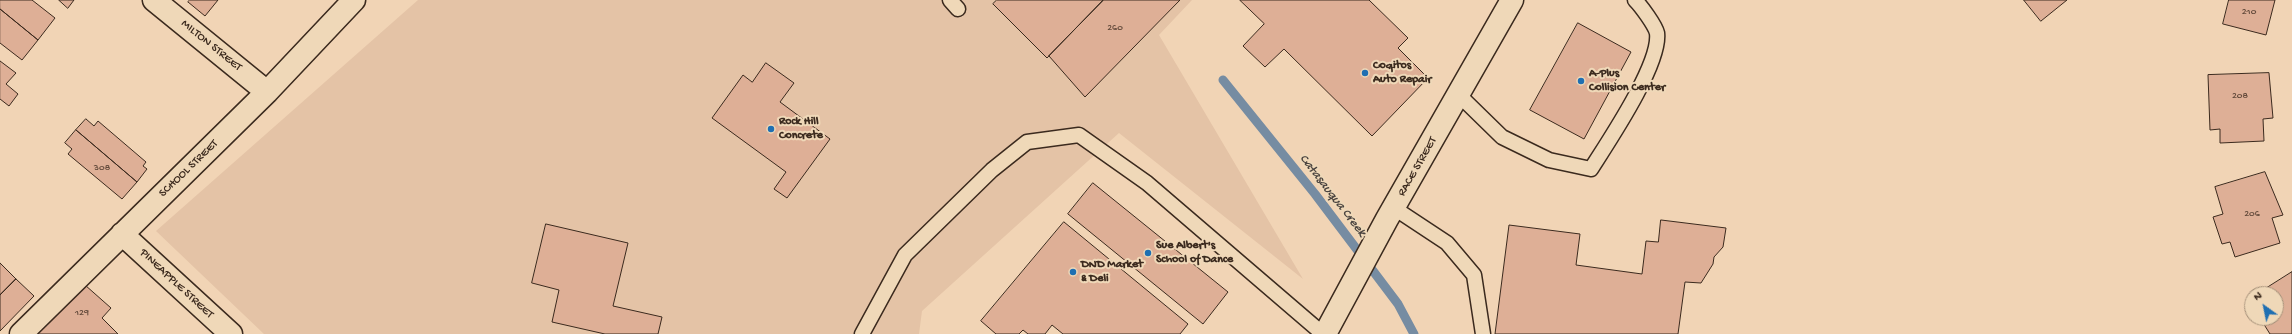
<!DOCTYPE html>
<style>
body{margin:0}
#map{position:relative;width:2292px;height:334px;overflow:hidden;background:#f1d4b5;font-family:"Gochi Hand",sans-serif}
canvas{display:block}
.north{position:absolute;left:2244px;top:286px;width:40px;height:40px;box-sizing:border-box;background:#efd8b8;border:1px solid #a7927a;border-radius:50%;rotate:327deg;font-size:11px;font-weight:700;line-height:16px;text-align:center;color:#3b2a1e}
.north::after{content:'';display:block;margin:auto;width:14px;height:18px;background:#1f6fb2;clip-path:polygon(50% 0,100% 100%,50% 72%,0 100%)}
</style>
<div id="map">
<canvas width="2292" height="334"></canvas>
<div class="north">N</div>
</div>
<script>
const ctx = document.querySelector('canvas').getContext('2d');
ctx.lineJoin = 'round';
function paint(path, color) {
  ctx.fillStyle = color;
  ctx.fill(path, 'evenodd');
}
function strokePath(path, color, width, dash) {
  ctx.strokeStyle = color;
  ctx.lineWidth = width;
  ctx.lineCap = dash ? 'butt' : 'round';
  ctx.setLineDash(dash || []);
  ctx.stroke(path);
}
function drawText(font, color, halo, rows, align = 'center') {
  ctx.font = font + ' "Gochi Hand",sans-serif';
  ctx.lineWidth = 4;
  ctx.setLineDash([]);
  ctx.textBaseline = 'middle';
  ctx.strokeStyle = halo;
  ctx.fillStyle = color;
  for (const [text, x, y, turn = 0] of rows) {
    ctx.save();
    ctx.translate(x, y);
    ctx.rotate((+turn || 0) * Math.PI / 180);
    ctx.textAlign = isNaN(turn) ? turn : align;
    if (halo) ctx.strokeText(text, 0, 0);
    ctx.fillText(text, 0, 0);
    ctx.restore();
  }
}
paint(new Path2D(`
 M 418,0 L 1192,0 L 1159,35 L 1303,279 L 1119,133 L 922,311 L 919,334 L 264,334 L 156,231 Z`), '#e4c3a6');
strokePath(new Path2D(`
 M 1223,80 L 1315,194 L 1398,304 L 1414,334`), '#768ca2', 9);
const building = new Path2D(`
 M 0,0 L 32,0 L 55,18 L 38,40 L 0,9 Z
 M 59,0 L 74,0 L 68,8 Z
 M 190,0 L 218,0 L 205,16 L 188,2 Z
 M 997,0 L 1103,0 L 1047,58 L 993,4 Z
 M 1104,0 L 1180,0 L 1085,97 L 1049,56 Z
 M 1240,0 L 1369,0 L 1408,38 L 1398,48 L 1428,78 L 1372,136 L 1284,49 L 1265,67 L 1243,46 L 1264,24 Z
 M 2024,0 L 2067,0 L 2041,21 Z
 M 2229,0 L 2275,0 L 2266,35 L 2223,24 Z
 M 0,9 L 38,40 L 22,60 L 0,43 Z
 M 1578,23 L 1631,52 L 1584,139 L 1530,110 Z
 M 0,61 L 16,73 L 6,84 L 18,94 L 9,106 L 0,99 Z
 M 766,63 L 794,83 L 780,102 L 830,139 L 787,198 L 774,189 L 786,172 L 712,118 L 743,75 L 752,82 Z
 M 2269,73 L 2273,118 L 2263,119 L 2264,141 L 2220,143 L 2220,129 L 2210,130 L 2208,75 Z
 M 86,119 L 94,126 L 98,121 L 146,162 L 143,166 L 147,169 L 137,182 L 76,130 Z
 M 76,130 L 137,182 L 122,199 L 68,154 L 72,149 L 65,143 Z
 M 2265,172 L 2283,215 L 2272,218 L 2280,243 L 2235,257 L 2230,242 L 2222,244 L 2213,217 L 2223,214 L 2215,187 Z
 M 1093,183 L 1228,292 L 1203,324 L 1068,214 Z
 M 1661,220 L 1726,228 L 1723,247 L 1714,257 L 1713,264 L 1701,283 L 1685,282 L 1678,334 L 1495,334 L 1509,225 L 1580,234 L 1576,265 L 1642,274 L 1646,241 L 1658,242 Z
 M 1064,222 L 1188,324 L 1180,334 L 1063,334 L 1052,325 L 1045,334 L 1028,334 L 1023,330 L 1019,334 L 996,334 L 981,321 Z
 M 546,224 L 628,243 L 613,306 L 662,317 L 658,334 L 605,334 L 552,322 L 559,290 L 532,283 Z
 M 0,263 L 16,279 L 0,295 Z
 M 2292,272 L 2292,334 L 2270,334 L 2260,318 L 2276,318 L 2276,294 L 2257,294 Z
 M 16,279 L 34,296 L 0,331 L 0,295 Z
 M 85,285 L 111,308 L 102,318 L 118,334 L 37,334 Z`);
paint(building, '#deaf96');
strokePath(building, '#3b2a1e', 1);
const service = new Path2D(`
 M 950,0 L 958,9
 M 1459,95 L 1502,137 L 1549,160 L 1591,169 C 1608,142 1661,64 1657,33 C 1655,25 1641,6 1635,0
 M 1394,208 L 1447,243 L 1474,275 L 1483,334
 M 862,334 L 905,255 L 992,170 L 1027,142 L 1079,135 L 1147,183 L 1323,334`);
const minor = new Path2D(`
 M 154,0 L 267,92
 M 122,234 L 231,334
 M 21,334 L 267,92 L 354,0`);
const secondary = new Path2D(`
 M 1325,334 L 1387,219 L 1512,0`);
strokePath(service, '#3b2a1e', 17);
strokePath(minor, '#3b2a1e', 25);
strokePath(secondary, '#3b2a1e', 25);
strokePath(service, '#efd8b8', 14);
strokePath(minor, '#efd8b8', 22);
strokePath(secondary, '#efd8b8', 22);
for (const [x, y, r, color] of [
 [1365,73,4,"#1f6fb2"],
 [1581,81,4,"#1f6fb2"],
 [771,129,4,"#1f6fb2"],
 [1148,253,4,"#1f6fb2"],
 [1073,272,4,"#1f6fb2"]
]) {
  const dot = new Path2D();
  dot.arc(x, y, r, 0, 2 * Math.PI);
  ctx.fillStyle = color;
  ctx.fill(dot);
  strokePath(dot, '#efd8b8', 1.5);
}
drawText('10px', '#644b3c', null, [
 ["210",2249,12],
 ["260",1115,28],
 ["208",2240,96],
 ["308",102,168],
 ["206",2252,214],
 ["129",82,313]
]);
drawText('12px', '#3b2a1e', '#efd8b8', [
 ["MILTON STREET",211,46,39],
 ["RACE STREET",1418,167,-60],
 ["SCHOOL STREET",189,169,-44],
 ["PINEAPPLE STREET",176,284,43]
]);
drawText('bold 12px', '#3b2a1e', '#efd8b8', [
 ["Coqitos",1373,66],
 ["Auto Repair",1373,80],
 ["A-Plus",1589,74],
 ["Collision Center",1589,88],
 ["Rock Hill",779,122],
 ["Concrete",779,136],
 ["Sue Albert's",1156,246],
 ["School of Dance",1156,260],
 ["DND Market",1081,265],
 ["& Deli",1081,279]
], 'left');
drawText('italic 13px', '#4a433f', '#efd8b8', [
 ["Catasauqua Creek",1332,196,52]
]);
</script>
